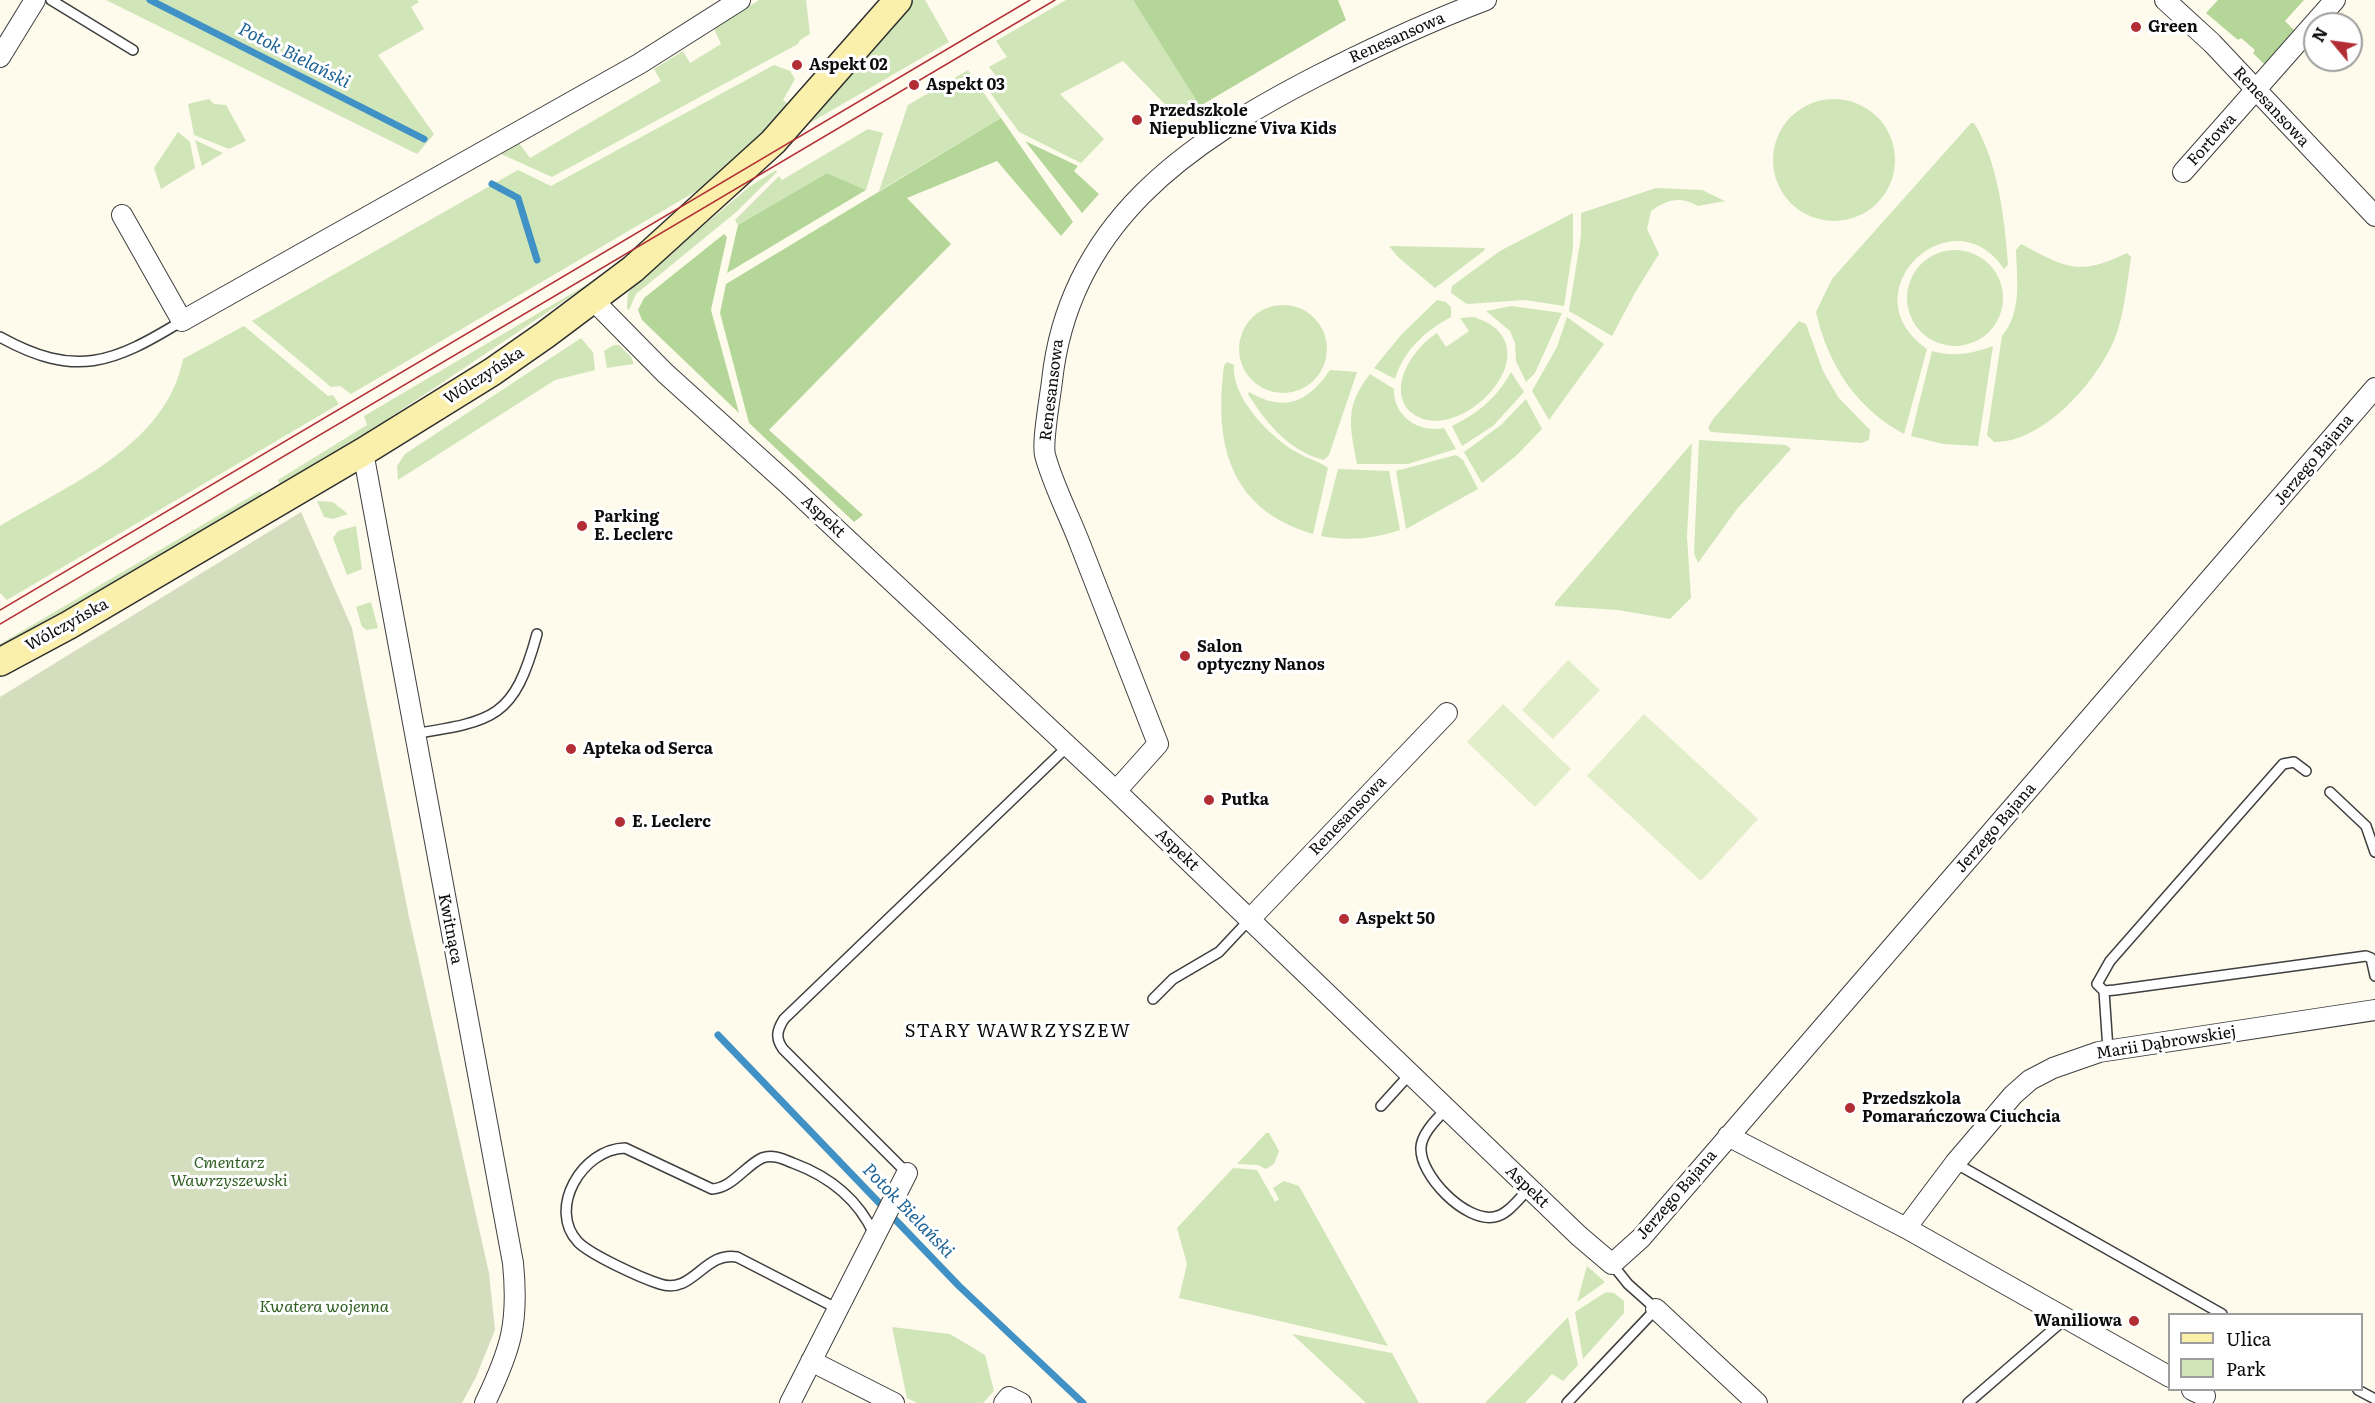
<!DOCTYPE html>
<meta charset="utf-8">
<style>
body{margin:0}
#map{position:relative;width:2375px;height:1403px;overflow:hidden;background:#fefaec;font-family:Literata,serif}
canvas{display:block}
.legend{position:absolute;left:2168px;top:1313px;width:195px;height:78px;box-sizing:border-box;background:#fff;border:2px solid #9e9e9e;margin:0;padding:8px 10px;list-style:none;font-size:18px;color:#0c0c0c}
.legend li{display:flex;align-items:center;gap:12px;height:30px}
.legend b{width:30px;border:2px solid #9e9e9e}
.north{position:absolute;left:2303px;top:12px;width:60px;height:60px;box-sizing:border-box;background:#fff;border:2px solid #9e9e9e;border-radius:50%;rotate:299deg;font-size:16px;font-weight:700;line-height:24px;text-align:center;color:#0c0c0c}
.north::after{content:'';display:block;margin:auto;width:21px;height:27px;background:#b32d35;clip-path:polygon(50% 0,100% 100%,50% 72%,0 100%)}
</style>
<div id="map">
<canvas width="2375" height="1403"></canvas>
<ul class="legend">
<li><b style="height:8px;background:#faf0ab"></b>Ulica</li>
<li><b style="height:16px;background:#d0e6b8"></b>Park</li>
</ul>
<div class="north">N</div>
</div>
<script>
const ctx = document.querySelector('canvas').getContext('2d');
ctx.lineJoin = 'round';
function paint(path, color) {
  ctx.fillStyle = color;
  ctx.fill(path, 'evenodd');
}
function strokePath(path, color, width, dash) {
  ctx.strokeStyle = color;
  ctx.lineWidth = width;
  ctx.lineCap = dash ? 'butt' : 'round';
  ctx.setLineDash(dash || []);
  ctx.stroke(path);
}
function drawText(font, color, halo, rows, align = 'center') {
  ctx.font = font + ' Literata,serif';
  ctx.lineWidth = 6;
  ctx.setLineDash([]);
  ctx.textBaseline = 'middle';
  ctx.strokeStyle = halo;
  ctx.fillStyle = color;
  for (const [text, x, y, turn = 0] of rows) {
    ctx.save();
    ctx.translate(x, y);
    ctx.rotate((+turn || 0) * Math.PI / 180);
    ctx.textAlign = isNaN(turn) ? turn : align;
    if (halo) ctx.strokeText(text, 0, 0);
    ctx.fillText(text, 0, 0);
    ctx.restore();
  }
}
paint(new Path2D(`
 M 106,0 L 417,0 L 419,2 L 411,7 L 424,29 L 378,55 L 434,134 L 417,154 Z
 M 759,0 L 806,0 L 810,34 L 800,40 L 798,44 L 552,177 L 501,154 L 519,143 L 530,158 L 661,81 L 654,69 L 683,51 L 690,63 L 721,44 L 714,29 Z
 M 914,0 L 925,0 L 949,42 L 810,123 Z
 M 1066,0 L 1133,0 L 1201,107 L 1180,120 L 1123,61 L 1060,94 L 1104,139 L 1081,163 L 1019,132 L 986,87 L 985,83 L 996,76 L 989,67 L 1007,57 L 996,41 Z
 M 774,65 L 790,71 L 795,79 L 783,100 L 790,106 L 722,176 L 351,394 L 340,386 L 331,387 L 252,321 L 518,170 L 551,186 Z
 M 968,70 L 1001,118 L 879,191 L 908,105 Z
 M1773 160a61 61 0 1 1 122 0a61 61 0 1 1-122 0Z
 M 209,99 L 214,104 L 226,105 L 246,141 L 229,149 L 194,135 L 188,104 Z
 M 1971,123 L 1974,123 C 1998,161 2005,221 2008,265 L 2004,269 C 1953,192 1846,292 1927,349 L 1904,434 C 1856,408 1828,365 1816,312 L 1832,279 Z
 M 868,129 L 883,133 L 866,190 L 827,173 L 738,225 L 735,220 L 779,176 L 782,180 Z
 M 178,132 L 190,142 L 195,168 L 161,189 L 154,168 Z
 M 195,140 L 223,153 L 202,166 Z
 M 776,170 L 777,172 L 735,213 L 636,294 L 629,310 L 627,308 L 628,293 L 637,282 L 749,187 Z
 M 1656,188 L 1702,190 L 1725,201 L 1698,206 C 1680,196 1668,199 1651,211 L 1647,229 L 1659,254 L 1636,291 L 1612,336 L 1569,311 L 1581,236 L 1581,213 Z
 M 1573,213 L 1573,248 L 1564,306 L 1525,300 L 1467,304 L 1451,293 L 1452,286 L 1500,251 Z
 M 2021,244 C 2065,267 2078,277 2127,253 L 2131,257 L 2130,265 C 2126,289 2124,315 2115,338 C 2098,380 2044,443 1994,442 L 1987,435 L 2002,336 C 2022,312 2017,280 2016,250 Z
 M 1389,246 L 1484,248 L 1485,250 L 1435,288 L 1398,257 Z
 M1907 298a48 48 0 1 1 96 0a48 48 0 1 1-96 0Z
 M 603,275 L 370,431 L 280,485 L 278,480 L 367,425 L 364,416 Z
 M 1437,300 L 1446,302 L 1451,307 L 1451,317 C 1425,331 1404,350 1395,379 L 1374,368 L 1401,335 Z
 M1239 349a44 44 0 1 1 88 0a44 44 0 1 1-88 0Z
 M 1512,306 L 1562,313 L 1535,373 L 1526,382 L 1516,361 L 1515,343 L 1510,331 L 1486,311 Z
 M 1474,317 C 1560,345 1459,450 1412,413 C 1403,407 1400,395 1401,385 C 1404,364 1420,344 1437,333 L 1446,347 L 1469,331 L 1460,318 Z
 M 1567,317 L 1604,344 L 1549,420 L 1532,391 L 1557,347 Z
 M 1799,321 L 1806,324 L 1823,371 L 1838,397 L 1870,430 L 1869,440 L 1861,443 L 1711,432 L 1708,428 L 1713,419 Z
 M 244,326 L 328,396 L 333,395 L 339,404 L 7,600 L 0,593 L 0,526 C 68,485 166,446 183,359 Z
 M 581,338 L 593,352 L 595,370 L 555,380 L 398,480 L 397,466 L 405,454 Z
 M 614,345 L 619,345 L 631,357 L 634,364 L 607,368 L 604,351 Z
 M 1993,346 L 1978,446 L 1943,444 L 1911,436 L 1932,351 C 1954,357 1971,354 1993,346 Z
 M 1227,362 L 1234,365 C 1231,398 1272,439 1298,453 C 1308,459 1319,461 1328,468 L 1313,534 C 1229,509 1214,444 1224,366 Z
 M 1330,370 L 1357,372 L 1329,455 L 1324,460 C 1290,452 1265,422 1248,394 L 1249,392 C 1285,413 1308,402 1330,370 Z
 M 1511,372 L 1524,392 L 1493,426 L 1462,446 L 1452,426 C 1477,414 1498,397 1511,372 Z
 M 1370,374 L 1394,389 C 1393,416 1418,433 1444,428 L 1456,449 L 1408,464 L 1357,464 C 1350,426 1344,407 1370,374 Z
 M 1526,399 L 1542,429 L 1517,455 L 1482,483 L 1464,452 L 1501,425 Z
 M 1699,440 L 1786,445 L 1791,449 L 1737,509 L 1698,563 L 1694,553 Z
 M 1692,443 L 1687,537 L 1691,598 L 1670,619 L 1618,610 L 1555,606 L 1555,603 Z
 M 1456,455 L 1463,460 L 1478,489 L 1406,529 L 1396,471 Z
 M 1338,469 L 1389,471 L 1400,530 C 1373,539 1349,541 1321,536 Z
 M 260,491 L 263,495 L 0,650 L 0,644 Z
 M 317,501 L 333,502 L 348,514 L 333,519 L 324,517 Z
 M 356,526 L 362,569 L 347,575 L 333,538 L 338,531 Z
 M 371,602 L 378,628 L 367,630 L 362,627 L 356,607 Z
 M 1266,1133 L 1269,1133 L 1279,1151 L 1274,1164 L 1266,1169 L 1258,1165 L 1237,1164 Z
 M 1233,1168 L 1257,1170 L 1275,1202 L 1279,1199 L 1273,1188 L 1284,1181 L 1299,1186 L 1388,1346 L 1179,1298 L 1187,1264 L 1177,1228 Z
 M 1587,1266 L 1605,1282 L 1577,1302 Z
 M 1606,1292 L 1614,1293 L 1624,1301 L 1624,1313 L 1583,1359 L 1575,1312 Z
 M 1568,1317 L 1578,1365 L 1563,1381 L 1552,1374 L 1525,1403 L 1485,1403 Z
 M 892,1327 L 950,1334 L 985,1355 L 994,1391 L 983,1403 L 917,1403 L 907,1398 Z
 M 1292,1334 L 1392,1353 L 1419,1403 L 1366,1403 Z`), '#d0e6b8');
paint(new Path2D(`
 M 1133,0 L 1338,0 L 1346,20 L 1200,106 Z
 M 2218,0 L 2304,0 L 2285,21 L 2296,32 L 2267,67 L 2253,53 L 2255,50 L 2241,38 L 2238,40 L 2206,13 Z
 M 1001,118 L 1073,222 L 1061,236 L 997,161 L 907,198 L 951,244 L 769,430 L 863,515 L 854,522 L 749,423 L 720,313 L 726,284 Z
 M 1025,141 L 1078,166 L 1074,171 L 1099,194 L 1082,213 Z
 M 827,173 L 866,190 L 727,273 L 738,225 Z
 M 724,234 L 727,237 L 711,310 L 739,413 L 642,320 L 638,310 L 644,298 Z`), '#b5d699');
paint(new Path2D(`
 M 301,512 L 352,628 L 409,917 L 489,1273 L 495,1330 L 476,1377 L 462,1403 L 0,1403 L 0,697 Z`), '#d4debf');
paint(new Path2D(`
 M 1568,660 L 1600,690 L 1553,739 L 1522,710 Z
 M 1503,704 L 1571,769 L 1535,807 L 1467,742 Z
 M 1644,714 L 1758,819 L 1701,881 L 1587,776 Z`), '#e2eec9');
strokePath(new Path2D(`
 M 150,0 L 424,139
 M 492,184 L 518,198 L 537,260
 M 718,1035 L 959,1286 L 1083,1403`), '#4091c5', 7);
const lane = new Path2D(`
 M 51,0 L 133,50
 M 0,337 C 76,379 113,363 182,321
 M 413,734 C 495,721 514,718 537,634
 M 2306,771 L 2294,762 L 2283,764 L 2110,961 L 2097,984 L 2104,991 L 2115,990 L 2366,956 L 2371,958 L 2375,976
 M 2330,792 L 2366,826 L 2375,852
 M 2104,991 L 2108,1050
 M 1153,999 L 1173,979 L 1219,952 L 1249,920
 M 1381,1106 L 1410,1074
 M 1446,1109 C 1437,1119 1422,1133 1421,1147 C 1419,1175 1465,1222 1494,1217 C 1508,1215 1519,1198 1529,1189
 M 1955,1163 L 2222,1314
 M 907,1173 L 783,1049 C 775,1038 777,1030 784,1019 L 1067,747
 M 838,1309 L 737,1257 C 704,1251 693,1295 660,1284 C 641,1278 591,1255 578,1242 C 547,1209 582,1149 625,1148 L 712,1189 C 732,1188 745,1166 762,1158 C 773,1154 783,1159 793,1163 C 828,1176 858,1199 874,1234
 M 2358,1390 L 2375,1399
 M 1567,1403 L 1656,1309 L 1628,1284 L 1612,1264
 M 1968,1403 L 2065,1319`);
const street = new Path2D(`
 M 2165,0 L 2212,43 L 2375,216
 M 0,57 L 35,0
 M 2183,172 L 2335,0
 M 122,215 L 182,321 L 639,64 L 740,0
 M 593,300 L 665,373 L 790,486 L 1116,791 L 1579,1236 L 1612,1264 L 1641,1238 L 2375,388
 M 363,452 L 513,1263 C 519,1323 511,1349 485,1403
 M 1116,791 L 1158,744 C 1132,677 1106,610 1080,544 C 1069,515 1053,485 1045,455 C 1042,442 1050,398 1052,381 C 1069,223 1187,143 1317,76 C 1372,48 1428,22 1486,0
 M 1249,920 L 1447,713
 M 1728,1136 L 1906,1228 L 2170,1377
 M 1906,1228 L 1955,1163 L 2013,1095 L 2030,1080 L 2053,1068 L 2099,1052 L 2375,1010
 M 1656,1309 L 1757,1403
 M 811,1361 L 894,1403
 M 2192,1390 L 2205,1396
 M 790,1403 L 907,1173
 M 1004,1403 L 1009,1397 L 1021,1403`);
const secondary = new Path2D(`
 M 0,662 L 69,625 L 363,452 L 492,372 L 545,335 L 633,269 L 773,142 L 898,0`);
strokePath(lane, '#3f3f3f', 12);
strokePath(street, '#3f3f3f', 22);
strokePath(secondary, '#2e2e2e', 30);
strokePath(lane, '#fff', 9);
strokePath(street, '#fff', 20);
strokePath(secondary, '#faf0ab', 27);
strokePath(new Path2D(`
 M 0,610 L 1030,0
 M 0,624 L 1055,0`), '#b32d35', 1.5);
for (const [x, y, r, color] of [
 [2136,27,6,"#b32d35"],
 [797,65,6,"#b32d35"],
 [914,85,6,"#b32d35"],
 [1137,120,6,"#b32d35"],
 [582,526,6,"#b32d35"],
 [1185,656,6,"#b32d35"],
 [571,749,6,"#b32d35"],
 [1209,800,6,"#b32d35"],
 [620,822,6,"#b32d35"],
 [1344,919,6,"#b32d35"],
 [1850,1108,6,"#b32d35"],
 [2134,1321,6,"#b32d35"]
]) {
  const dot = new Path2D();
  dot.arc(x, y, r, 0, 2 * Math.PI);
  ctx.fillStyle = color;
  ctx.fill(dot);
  strokePath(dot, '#fff', 2);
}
drawText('bold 16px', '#0c0c0c', '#fff', [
 ["Green",2148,27],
 ["Aspekt 02",809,65],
 ["Aspekt 03",926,85],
 ["Przedszkole",1149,111],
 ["Niepubliczne Viva Kids",1149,129],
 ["Parking",594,517],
 ["E. Leclerc",594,535],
 ["Salon",1197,647],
 ["optyczny Nanos",1197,665],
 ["Apteka od Serca",583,749],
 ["Putka",1221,800],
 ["E. Leclerc",632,822],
 ["Aspekt 50",1356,919],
 ["Przedszkola",1862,1099],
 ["Pomarańczowa Ciuchcia",1862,1117],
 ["Waniliowa",2122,1321,"right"]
], 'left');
drawText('16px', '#0c0c0c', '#fff', [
 ["Renesansowa",1397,38,-24],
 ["Renesansowa",2271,107,47],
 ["Fortowa",2212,140,-48],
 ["Wólczyńska",484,376,-33],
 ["Renesansowa",1052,390,-83],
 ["Jerzego Bajana",2314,460,-50],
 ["Aspekt",823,517,43],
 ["Wólczyńska",67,625,-29],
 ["Renesansowa",1348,816,-46],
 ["Jerzego Bajana",1996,828,-49],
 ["Aspekt",1177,850,44],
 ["Kwitnąca",450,929,79],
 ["Marii Dąbrowskiej",2166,1043,-9],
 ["Aspekt",1527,1187,44],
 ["Jerzego Bajana",1677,1195,-49]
]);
drawText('italic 16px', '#2f5f21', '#fff', [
 ["Cmentarz",229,1163],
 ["Wawrzyszewski",229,1181],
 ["Kwatera wojenna",324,1307]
]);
drawText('italic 18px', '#1d6396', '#fff', [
 ["Potok Bielański",294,56,27],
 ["Potok Bielański",908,1211,46]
]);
ctx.letterSpacing = '1.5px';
drawText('18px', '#0c0c0c', '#fff', [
 ["STARY WAWRZYSZEW",1018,1032]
]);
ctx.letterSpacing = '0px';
</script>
